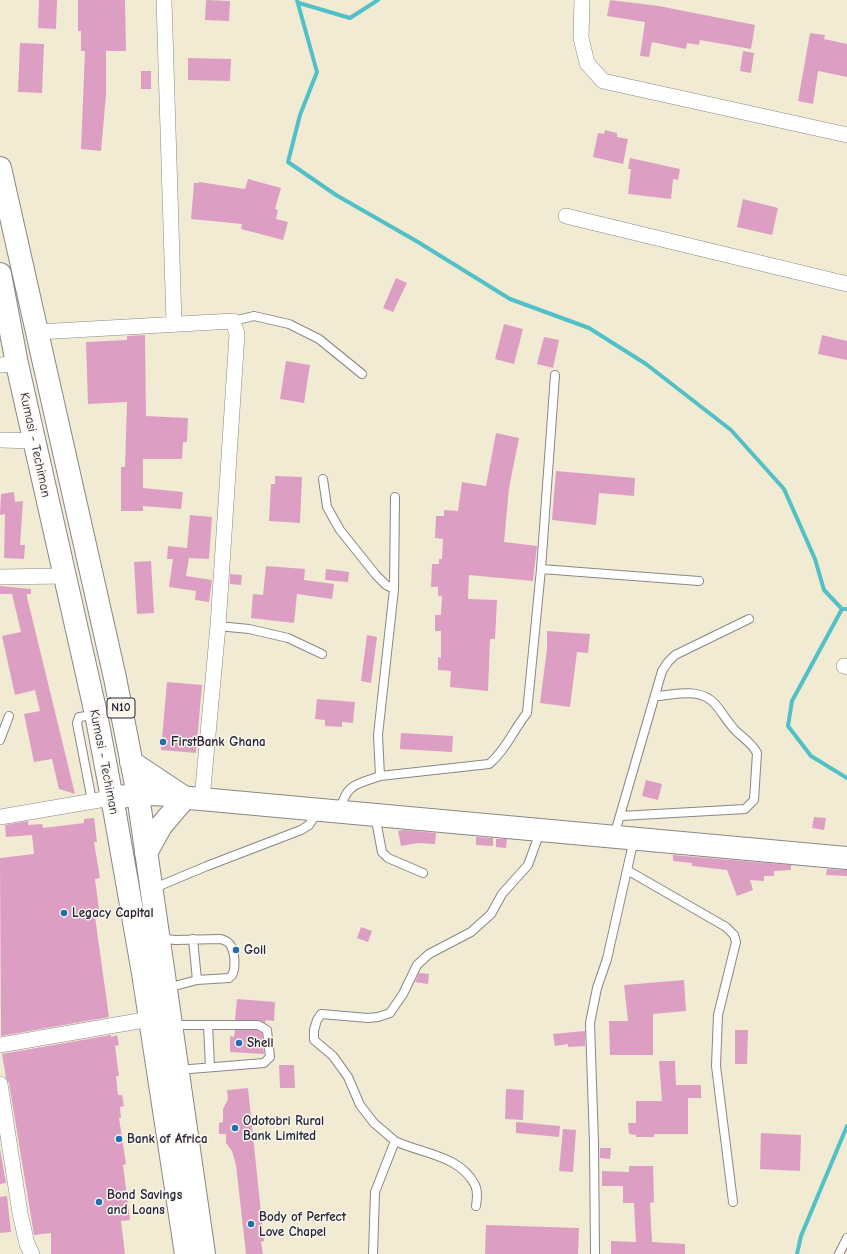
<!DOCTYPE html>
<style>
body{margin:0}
canvas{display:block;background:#f2ebd3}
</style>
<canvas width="847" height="1254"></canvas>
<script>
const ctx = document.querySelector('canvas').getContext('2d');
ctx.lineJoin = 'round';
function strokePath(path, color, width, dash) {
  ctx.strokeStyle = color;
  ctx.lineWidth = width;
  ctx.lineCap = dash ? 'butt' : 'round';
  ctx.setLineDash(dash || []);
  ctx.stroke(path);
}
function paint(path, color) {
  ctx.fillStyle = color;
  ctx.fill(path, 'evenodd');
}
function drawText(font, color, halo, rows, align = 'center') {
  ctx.font = font + ' "Comic Neue",sans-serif';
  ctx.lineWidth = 3;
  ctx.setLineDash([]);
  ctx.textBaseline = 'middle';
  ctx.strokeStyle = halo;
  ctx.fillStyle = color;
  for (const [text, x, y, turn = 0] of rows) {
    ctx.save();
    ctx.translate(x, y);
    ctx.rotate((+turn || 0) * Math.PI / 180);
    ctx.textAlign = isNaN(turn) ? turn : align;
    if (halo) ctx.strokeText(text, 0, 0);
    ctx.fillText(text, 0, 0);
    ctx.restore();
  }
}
strokePath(new Path2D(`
 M 297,0 L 317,72 L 300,115 L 288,162 L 336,195 L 418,242 L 510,299 L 589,328 L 646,364 L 731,430 L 784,489 L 815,559 L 824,590 L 842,609 L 847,609
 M 299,3 L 350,18 L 378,0
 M 842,609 L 792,701 L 788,726 L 811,756 L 847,778
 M 797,1254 L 801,1236 L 847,1126`), '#52c0c7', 4);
paint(new Path2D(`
 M 39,0 L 57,0 L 56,29 L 38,28 Z
 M 78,0 L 125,0 L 126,51 L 106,51 L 106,95 L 101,151 L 81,149 L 85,51 L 81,51 L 81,31 L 78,31 Z
 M 206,0 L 230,1 L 229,21 L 205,20 Z
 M 610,0 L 659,6 L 755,25 L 751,49 L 700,40 L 699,45 L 687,43 L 686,49 L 652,42 L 649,57 L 640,56 L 645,22 L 607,16 Z
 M 810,33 L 825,35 L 824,39 L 847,44 L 847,77 L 818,71 L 813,104 L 798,101 Z
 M 20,43 L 44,44 L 42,93 L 18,92 Z
 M 743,51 L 754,53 L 751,73 L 740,71 Z
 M 188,58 L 231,59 L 230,81 L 188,80 Z
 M 141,71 L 151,71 L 151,89 L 141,89 Z
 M 605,130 L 617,133 L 617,137 L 628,139 L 623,164 L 593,157 L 598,133 L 604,134 Z
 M 630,158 L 680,169 L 678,180 L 673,179 L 671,199 L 628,194 L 631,169 L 628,169 Z
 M 248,179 L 281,188 L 275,209 L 278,210 L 276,219 L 288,222 L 283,240 L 241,229 L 242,224 L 191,219 L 194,183 L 199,183 L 199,182 L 245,189 Z
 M 743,199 L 778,208 L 772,235 L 737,227 Z
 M 396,278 L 407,283 L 393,312 L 383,308 Z
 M 504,324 L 523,329 L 514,364 L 495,359 Z
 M 145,335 L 146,416 L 188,418 L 187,442 L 183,442 L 182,459 L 143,459 L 143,488 L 183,492 L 181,509 L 143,506 L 143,511 L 121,511 L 121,467 L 125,467 L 127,402 L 88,404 L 86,342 L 127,340 L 127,336 Z
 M 822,335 L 847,341 L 847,360 L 818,354 Z
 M 544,337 L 559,340 L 553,368 L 537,364 Z
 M 286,361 L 310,365 L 304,403 L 280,399 Z
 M 496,433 L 519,438 L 509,488 L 504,542 L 537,546 L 533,581 L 469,575 L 468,599 L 497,600 L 495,639 L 490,639 L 488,691 L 450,687 L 451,671 L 438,670 L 438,657 L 441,658 L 441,631 L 435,631 L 435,615 L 441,615 L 442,596 L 438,596 L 438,587 L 431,587 L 432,564 L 439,564 L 439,559 L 442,559 L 443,539 L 435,538 L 436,516 L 444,516 L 444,510 L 458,511 L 462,482 L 486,486 Z
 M 556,471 L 635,478 L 634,496 L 599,493 L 596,525 L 552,520 Z
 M 275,476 L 302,477 L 300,523 L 269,521 L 271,484 L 275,484 Z
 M 14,492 L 15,502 L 23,501 L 20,545 L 25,545 L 24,559 L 4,558 L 5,514 L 0,515 L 1,494 Z
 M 190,515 L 212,517 L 209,559 L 189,558 L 186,576 L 212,580 L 209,602 L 195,600 L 196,591 L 169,587 L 173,559 L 167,559 L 168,546 L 187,548 Z
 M 151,561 L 154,613 L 137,614 L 134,562 Z
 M 266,566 L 305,569 L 304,580 L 334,584 L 332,599 L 297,594 L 294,623 L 251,618 L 253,594 L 263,595 Z
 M 326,569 L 349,572 L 348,582 L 325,580 Z
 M 230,574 L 242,575 L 241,585 L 230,584 Z
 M 0,586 L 31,589 L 31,594 L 27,594 L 27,597 L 75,794 L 59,789 L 52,759 L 34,762 L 24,714 L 40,711 L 35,690 L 15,695 L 2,636 L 21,632 L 12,594 L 0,594 Z
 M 547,631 L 590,634 L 588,653 L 577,652 L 570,707 L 540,703 L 547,649 Z
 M 367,635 L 377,637 L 371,683 L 361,681 Z
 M 167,682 L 202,685 L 196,753 L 161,750 Z
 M 317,699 L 355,702 L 353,723 L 342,722 L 342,727 L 325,726 L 325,720 L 315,719 Z
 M 401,733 L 453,736 L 452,752 L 400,749 Z
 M 646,780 L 662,784 L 658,800 L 642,796 Z
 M 814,817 L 826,818 L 824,830 L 812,828 Z
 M 94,818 L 97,842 L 94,842 L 100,878 L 95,879 L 100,917 L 95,917 L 109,1017 L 1,1036 L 0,858 L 34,854 L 32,835 L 6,837 L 5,825 L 28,821 L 28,825 L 42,824 L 43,828 L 84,823 L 84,819 Z
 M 404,830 L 436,833 L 435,844 L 418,843 L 401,846 L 398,831 Z
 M 476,837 L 493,838 L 493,846 L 476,845 Z
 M 496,839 L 507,839 L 506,848 L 496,847 Z
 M 673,855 L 791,865 L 791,870 L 774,871 L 774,876 L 764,876 L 764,881 L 750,880 L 753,890 L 737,896 L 727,870 L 692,866 L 692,863 L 673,861 Z
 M 827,869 L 847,870 L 847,876 L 826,875 Z
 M 361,927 L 372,931 L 368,942 L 357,938 Z
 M 419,973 L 429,974 L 428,984 L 415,982 Z
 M 684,980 L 686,1011 L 653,1014 L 653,1055 L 610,1055 L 609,1021 L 628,1021 L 624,985 Z
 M 237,999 L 275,1002 L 274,1021 L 266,1020 L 265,1023 L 258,1020 L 235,1020 Z
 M 235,1030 L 257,1030 L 262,1033 L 264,1054 L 230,1052 L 230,1036 L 234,1037 Z
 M 735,1030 L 748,1030 L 747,1064 L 735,1064 Z
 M 585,1031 L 585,1046 L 568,1047 L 568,1044 L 555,1046 L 553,1034 Z
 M 111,1035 L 111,1037 L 117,1035 L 119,1045 L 115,1046 L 119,1076 L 116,1076 L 118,1095 L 122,1095 L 124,1106 L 120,1107 L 121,1118 L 119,1118 L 126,1164 L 123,1165 L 130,1220 L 121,1221 L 125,1254 L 51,1254 L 51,1233 L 34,1235 L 9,1083 L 6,1078 L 2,1054 Z
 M 659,1061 L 675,1061 L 676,1085 L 701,1085 L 701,1098 L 688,1098 L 688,1134 L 654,1134 L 654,1137 L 636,1137 L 636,1135 L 629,1134 L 628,1123 L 636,1123 L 636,1101 L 662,1101 Z
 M 279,1065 L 294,1065 L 295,1088 L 280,1088 Z
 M 248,1088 L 264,1241 L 261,1242 L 263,1254 L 246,1254 L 236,1165 L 232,1151 L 226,1143 L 226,1134 L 219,1134 L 219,1123 L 223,1122 L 223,1109 L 228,1099 L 227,1090 Z
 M 506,1089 L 524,1090 L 523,1120 L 505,1119 Z
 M 516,1122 L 560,1126 L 559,1137 L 516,1133 Z
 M 563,1129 L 576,1130 L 573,1172 L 559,1171 Z
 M 761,1133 L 801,1135 L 800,1171 L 760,1169 Z
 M 600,1148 L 611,1148 L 610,1159 L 600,1158 Z
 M 0,1149 L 6,1183 L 0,1184 Z
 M 629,1166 L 653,1166 L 654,1202 L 650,1203 L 652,1242 L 685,1244 L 685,1254 L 611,1254 L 611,1241 L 636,1242 L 634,1203 L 623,1203 L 623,1186 L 602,1186 L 602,1171 L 629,1172 Z
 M 7,1196 L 11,1232 L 0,1233 L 0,1197 Z
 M 486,1225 L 579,1228 L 578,1254 L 485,1254 Z`), '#dc9fc3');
const lane = new Path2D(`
 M 233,321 L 254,316 L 289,324 L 319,339 L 362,374
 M 323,479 L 327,507 L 340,530 L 376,575 L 386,585 L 394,589
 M 541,569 L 699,581
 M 218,626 L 249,629 L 288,638 L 322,654
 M 0,740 L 9,716
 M 380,776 L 489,764 C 505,751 514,729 527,713 L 541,569 L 555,375
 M 92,801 L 77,723 L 79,717 L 95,715
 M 340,810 C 347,783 356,785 380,776 L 378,735 L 394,589 L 395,497
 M 375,815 L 382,852 L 388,858 L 423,873
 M 621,816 L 745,809 L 754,800 L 757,753 C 752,743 743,738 736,731 C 728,723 722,712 715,704 C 700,687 676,695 656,696
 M 614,836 L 662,671 L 668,662 L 675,655 L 749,619
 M 627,870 L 726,927 L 734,935 L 736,942 L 718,1015 L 716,1066 L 733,1202
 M 152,889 L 207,866 L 301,830 L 309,825 L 318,811
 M 159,938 L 175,940 L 221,939 C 224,940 229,942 231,946 C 235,954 237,973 229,978 L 197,980 L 167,988
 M 193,939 L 197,980
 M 172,1025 L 258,1025 L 267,1030 L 270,1057 L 264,1063 L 178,1070
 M 208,1025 L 210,1067
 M 395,1141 C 422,1154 460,1155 475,1185 C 478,1191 477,1200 476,1206
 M 373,1254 L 375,1192 L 395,1141 L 374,1123 L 360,1105 L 348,1077 L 333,1056 L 314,1040 L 314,1030 L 317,1020 L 321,1014 L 368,1018 L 378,1017 L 390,1013 L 403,994 L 417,965 L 429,954 L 471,932 L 491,914 L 502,894 L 528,865 L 540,832
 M 595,1254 L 594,1143 L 590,1023 L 597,988 L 607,959 L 634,839
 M 839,1254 L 847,1238`);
const street = new Path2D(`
 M 164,0 L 174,323
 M 582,0 L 581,38 L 587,63 L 603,81 L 847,135
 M 566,216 L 847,284
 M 38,332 L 233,321 L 237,334 L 218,626 L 202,799
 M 0,365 L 17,364
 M 0,440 L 35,441
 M 0,577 L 63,576
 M 844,666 L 847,667
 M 0,817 L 111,798
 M 0,1045 L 150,1019
 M 0,1084 L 20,1213 L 27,1244 L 32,1254`);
const secondary = new Path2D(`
 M 111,798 C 141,794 160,792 190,798 L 847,858`);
const highway = new Path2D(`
 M 0,168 L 115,678 L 138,795 L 204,1254
 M 0,274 L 17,364 L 96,714 L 115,814 L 143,973 L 186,1254
 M 131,762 L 182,796
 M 146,853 L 161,826 L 183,800`);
strokePath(lane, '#8a8687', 10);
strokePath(street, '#8a8687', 16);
strokePath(secondary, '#8a8687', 24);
strokePath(highway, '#8a8687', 24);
strokePath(lane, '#fff', 8);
strokePath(street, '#fff', 15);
strokePath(secondary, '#fff', 22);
strokePath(highway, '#fff', 22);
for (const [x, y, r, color] of [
 [163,742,4,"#1f6fb2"],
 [64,913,4,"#1f6fb2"],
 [236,950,4,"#1f6fb2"],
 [239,1043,4,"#1f6fb2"],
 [235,1128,4,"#1f6fb2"],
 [119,1139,4,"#1f6fb2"],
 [99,1202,4,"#1f6fb2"],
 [251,1224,4,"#1f6fb2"]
]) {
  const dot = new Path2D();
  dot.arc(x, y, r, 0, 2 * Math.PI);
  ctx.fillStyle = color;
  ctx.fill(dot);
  strokePath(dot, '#fbf7ec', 1.5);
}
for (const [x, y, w] of [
 [121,708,28]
]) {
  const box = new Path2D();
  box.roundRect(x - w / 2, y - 10, w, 20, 3);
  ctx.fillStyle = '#fbf7ec';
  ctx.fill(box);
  strokePath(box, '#22223b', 1);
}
drawText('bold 12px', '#22223b', null, [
 ["N10",121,708]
]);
drawText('13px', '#22223b', '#fbf7ec', [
 ["Kumasi - Techiman",35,445,78],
 ["Kumasi - Techiman",104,762,79]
]);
drawText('bold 13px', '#22223b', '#fbf7ec', [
 ["FirstBank Ghana",171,742],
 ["Legacy Capital",72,913],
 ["Goil",244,950],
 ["Shell",247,1043],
 ["Odotobri Rural",243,1121],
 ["Bank Limited",243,1136],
 ["Bank of Africa",127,1139],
 ["Bond Savings",107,1195],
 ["and Loans",107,1210],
 ["Body of Perfect",259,1217],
 ["Love Chapel",259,1232]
], 'left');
</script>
